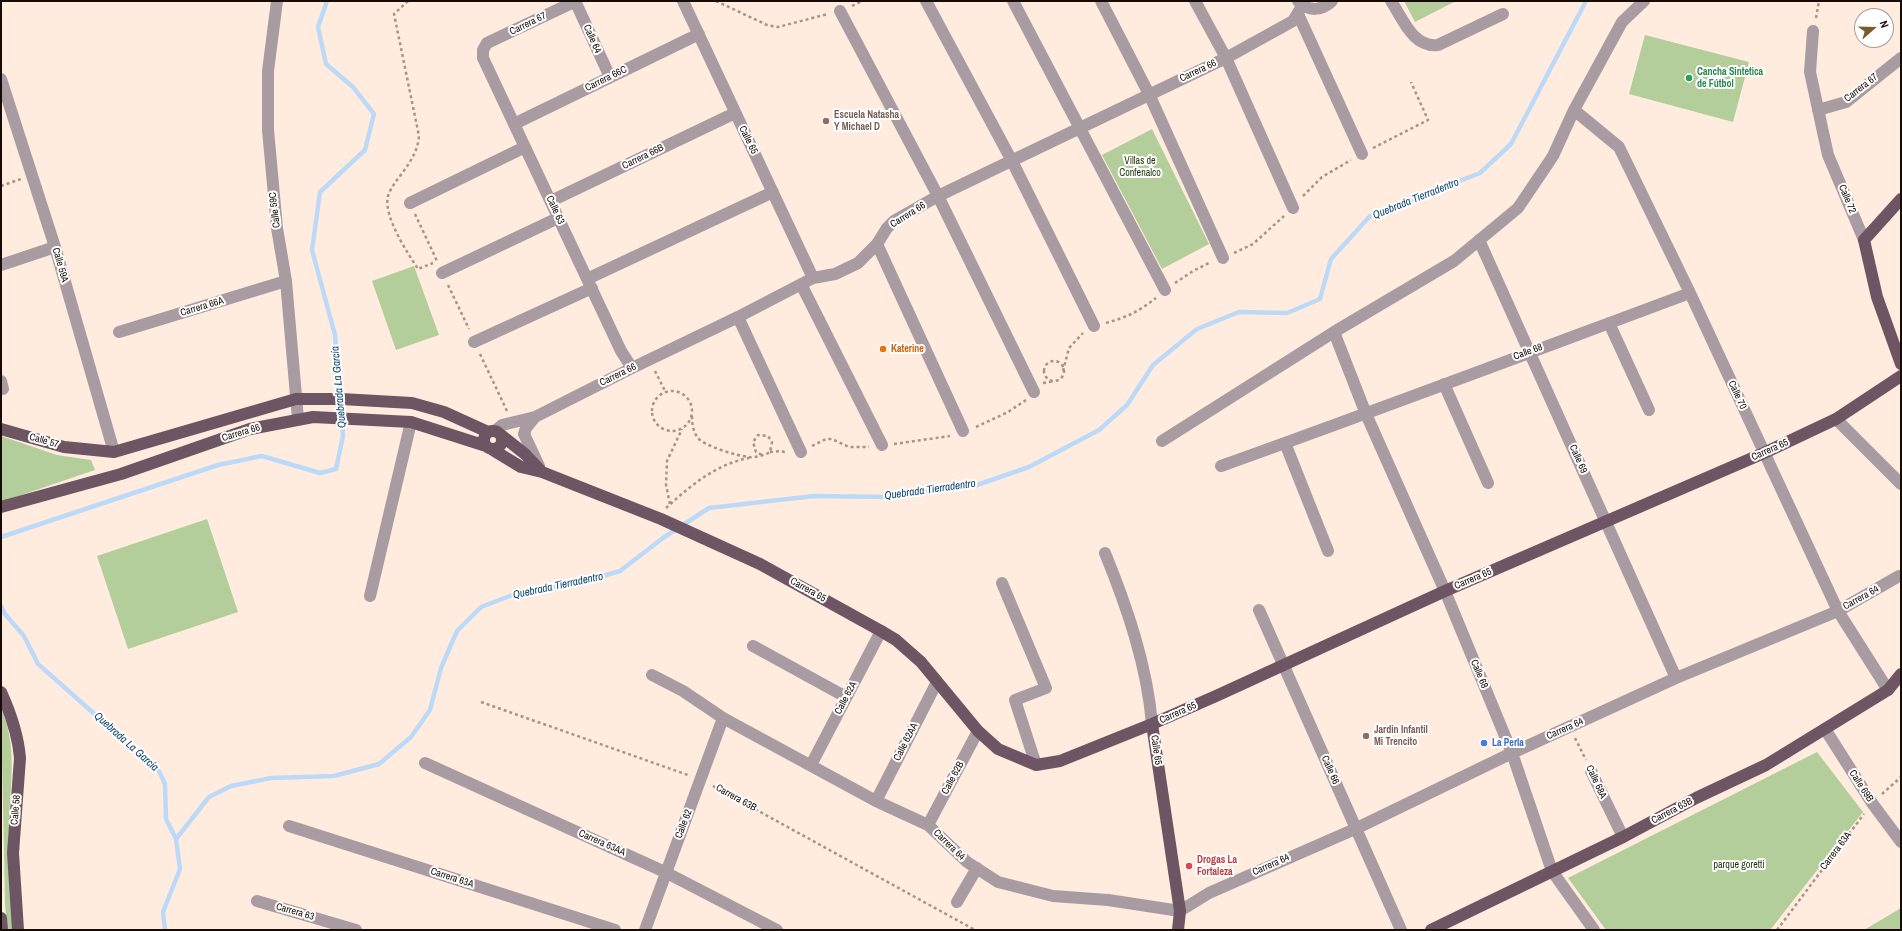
<!DOCTYPE html>
<meta charset="utf-8">
<style>
body{margin:0}
#map{position:relative;width:1902px;height:931px;overflow:hidden;background:#ffecdf;font-family:"Archivo Narrow",sans-serif}
canvas{display:block}
.frame{position:absolute;inset:0;border:2px solid #160c05;pointer-events:none}
.north{position:absolute;left:1854px;top:8px;width:40px;height:40px;box-sizing:border-box;background:#fff;border:1px solid #a29e9b;border-radius:50%;rotate:70deg;font-size:11px;font-weight:700;line-height:16px;text-align:center;color:#160c05}
.north::after{content:'';display:block;margin:auto;width:14px;height:18px;background:#785b2e;clip-path:polygon(50% 0,100% 100%,50% 72%,0 100%)}
</style>
<div id="map">
<canvas width="1902" height="931"></canvas>
<div class="frame"></div>
<div class="north">N</div>
</div>
<script>
const ctx = document.querySelector('canvas').getContext('2d');
ctx.lineJoin = 'round';
function paint(path, color) {
  ctx.fillStyle = color;
  ctx.fill(path, 'evenodd');
}
function strokePath(path, color, width, dash) {
  ctx.strokeStyle = color;
  ctx.lineWidth = width;
  ctx.lineCap = dash ? 'butt' : 'round';
  ctx.setLineDash(dash || []);
  ctx.stroke(path);
}
function drawText(font, color, halo, rows, align = 'center') {
  ctx.font = font + ' "Archivo Narrow",sans-serif';
  ctx.lineWidth = 4;
  ctx.setLineDash([]);
  ctx.textBaseline = 'middle';
  ctx.strokeStyle = halo;
  ctx.fillStyle = color;
  for (const [text, x, y, turn = 0] of rows) {
    ctx.save();
    ctx.translate(x, y);
    ctx.rotate((+turn || 0) * Math.PI / 180);
    ctx.textAlign = isNaN(turn) ? turn : align;
    if (halo) ctx.strokeText(text, 0, 0);
    ctx.fillText(text, 0, 0);
    ctx.restore();
  }
}
paint(new Path2D(`
 M 1404,1 L 1456,1 L 1415,22 Z
 M 1645,35 L 1749,62 L 1733,122 L 1629,94 Z
 M 1152,129 L 1209,244 L 1162,269 L 1102,155 Z
 M 414,266 L 439,335 L 396,350 L 372,281 Z
 M 1,436 L 57,455 L 91,460 L 95,470 L 1,502 Z
 M 207,519 L 238,612 L 128,649 L 97,556 Z
 M 1,708 C 18,747 10,784 9,826 C 8,860 11,895 14,930 L 7,930 L 5,904 Z
 M 1817,752 L 1863,812 L 1770,930 L 1606,930 L 1568,878 Z
 M 1901,908 L 1901,930 L 1864,930 Z`), '#b3ce9b');
strokePath(new Path2D(`
 M 1,537 L 218,465 L 262,456 L 320,473 L 336,469 L 343,436 L 335,335 L 312,250 L 320,192 L 365,150 L 374,114 L 353,87 L 326,64 L 318,27 L 327,1
 M 1,606 L 5,614 L 24,636 L 38,664 L 159,771 L 165,784 L 166,819 L 176,839 L 180,869 L 163,912 L 165,930
 M 176,839 L 209,797 L 231,786 L 271,778 L 334,776 L 379,764 L 411,737 L 430,710 L 441,668 L 457,631 L 481,607 L 523,591 L 573,585 L 620,571 L 663,538 L 709,508 L 814,496 L 889,497 L 974,486 L 1029,467 L 1099,430 L 1127,405 L 1153,365 L 1197,329 L 1239,312 L 1287,313 L 1320,299 L 1331,259 L 1370,216 L 1480,173 L 1511,144 L 1586,1`), '#bcdaf8', 4.5);
strokePath(new Path2D(`
 M 408,1 L 394,14 L 419,136 C 418,150 411,161 403,172 C 397,180 391,187 388,196 C 383,216 407,252 418,269 L 433,263
 M 716,1 L 767,25 L 778,27 L 828,14
 M 852,6 L 862,1
 M 1816,18 L 1819,1
 M 1373,148 L 1428,120 L 1411,82
 M 1,186 L 21,179
 M 1303,196 L 1322,177 L 1351,160
 M 415,214 L 437,261
 M 1234,253 L 1253,244 L 1284,216
 M 1175,283 L 1193,271 L 1211,262
 M 448,285 L 469,329
 M 1106,323 C 1127,317 1138,312 1156,298
 M 480,354 L 507,411
 M1044 371a10 10 0 1 1 20 0a10 10 0 1 1-20 0Z
 M 655,371 L 665,391
 M 1063,371 L 1069,348 L 1083,333
 M 1043,383 L 1054,381
 M652 411a20 20 0 1 1 40 0a20 20 0 1 1-40 0Z
 M 692,416 C 692,424 693,430 697,437 C 703,446 738,456 749,457 C 755,458 765,455 770,452 L 772,442 L 768,436 L 758,435 L 753,442 L 756,452 L 762,455
 M 976,427 L 1008,412 L 1026,400
 M 894,444 L 950,436
 M 812,446 L 826,439 L 832,439 L 849,447 L 869,447
 M 770,452 L 781,451 L 787,453
 M 670,504 L 666,485 L 667,461 L 682,429
 M 666,508 C 690,486 716,464 749,458
 M 481,702 L 688,775
 M 1575,738 L 1586,760
 M 713,786 L 975,930
 M 1882,794 L 1901,777
 M 1777,930 L 1864,814`), '#a49489', 2.5, [3, 3]);
strokePath(new Path2D(`
 M 277,1 L 268,71 L 268,130 L 277,228 L 286,281 L 298,419
 M 575,1 L 610,77
 M 576,1 L 487,43 L 483,50 L 483,58 L 621,351 L 632,368
 M 683,1 L 813,278
 M 926,1 L 1012,161 L 1094,326
 M 1013,1 L 1165,290
 M 1101,1 L 1149,94 L 1223,258
 M 1195,1 L 1226,58 L 1293,208
 M 1298,1 C 1308,12 1322,11 1332,1
 M 1391,1 C 1403,19 1413,48 1438,45 L 1503,14
 M 840,11 L 938,196 L 1034,392
 M 1298,14 L 1362,154
 M 1813,31 L 1810,72 L 1828,155 L 1864,240
 M 1,79 L 55,247 L 114,452
 M 1574,110 L 1619,147 L 1690,293 L 1838,611 L 1888,690
 M 1818,110 L 1846,102 L 1901,58
 M 514,124 L 699,34
 M 551,201 L 735,113
 M 410,203 L 525,147
 M 1479,240 L 1676,678
 M 877,244 L 963,431
 M 1,265 L 55,247
 M 442,273 L 558,218
 M 587,279 L 773,192
 M 801,284 L 882,445
 M 738,317 L 801,452
 M 1609,323 L 1649,410
 M 119,332 L 286,281
 M 1334,332 L 1366,414 L 1445,591 L 1512,753 L 1552,871 L 1594,930
 M 474,342 L 592,288
 M 1,381 L 3,389
 M 1444,384 L 1488,483
 M 535,417 L 526,428 L 524,434 L 539,466
 M 1836,419 L 1901,484
 M 495,431 L 502,425 L 535,417 L 632,368 L 738,317 L 813,278 L 835,274 L 858,263 L 877,244 L 887,228 L 894,221 L 938,196 L 1226,58 L 1293,21 L 1302,6
 M 1162,441 L 1334,332 L 1454,261 L 1518,208 L 1553,156 L 1574,110 L 1622,22 L 1644,1
 M 1285,443 L 1328,551
 M 1221,466 C 1378,410 1534,351 1690,293
 M 1105,553 C 1127,607 1147,665 1152,724
 M 1002,583 L 1046,688 L 1015,700 L 1036,765
 M 370,596 L 411,422
 M 1259,610 L 1401,930
 M 753,646 L 846,697
 M 652,675 L 683,691 L 723,718 L 876,801 L 928,825 L 967,862 L 998,882 L 1053,896 L 1108,900 L 1180,911 L 1209,893 L 1355,829 L 1512,753 L 1676,678 L 1838,611 L 1899,576
 M 1825,729 L 1872,803 L 1901,842
 M 425,763 L 665,872 L 777,930
 M 811,765 L 881,631
 M 1591,771 L 1623,837
 M 876,801 L 937,682
 M 928,825 L 978,731
 M 289,826 L 615,930
 M 257,901 L 356,930
 M 957,902 L 977,868
 M 645,930 L 723,718`), '#a99ba2', 12);
strokePath(new Path2D(`
 M 1901,199 L 1864,240 L 1877,297 L 1901,364
 M 1,429 L 64,447 L 114,452 L 296,399 L 341,399 L 412,403 L 444,412 L 488,432
 M484 440a9 9 0 1 1 18 0a9 9 0 1 1-18 0Z
 M 501,435 L 525,454 L 542,472
 M 493,450 L 521,467 L 542,472 L 661,519 L 760,564 L 881,631 L 896,640 L 921,662 L 978,731 L 998,749 L 1036,765 L 1060,761 L 1152,724 L 1216,696 L 1445,591 L 1764,453 L 1836,419 L 1901,376
 M 1,507 L 121,474 L 250,429 L 313,417 L 411,422 L 486,446
 M 1,692 C 11,714 18,734 20,758 L 13,853 L 18,930
 M 1152,724 L 1180,911 L 1178,930
 M 1,918 L 2,930
 M 1431,930 L 1623,837 L 1696,798 L 1766,765 L 1888,690 L 1901,674`), '#6d5563', 12);
for (const [x, y, r, color] of [
 [1689,78,4,"#2e9e5b"],
 [826,121,4,"#8d6e63"],
 [883,349,4,"#e8710a"],
 [1366,736,4,"#8d6e63"],
 [1484,743,4,"#3f7fe0"],
 [1189,866,4,"#e0444e"]
]) {
  const dot = new Path2D();
  dot.arc(x, y, r, 0, 2 * Math.PI);
  ctx.fillStyle = color;
  ctx.fill(dot);
  strokePath(dot, '#fff', 1.5);
}
drawText('10px', '#160c05', '#fff', [
 ["Carrera 67",528,24,-26],
 ["Calle 64",592,39,66],
 ["Carrera 66",1198,71,-25],
 ["Carrera 66C",606,79,-26],
 ["Carrera 67",1861,88,-38],
 ["Calle 65",748,140,64],
 ["Carrera 66B",643,157,-26],
 ["Calle 72",1847,199,67],
 ["Calle 59C",275,210,-97],
 ["Calle 63",555,210,65],
 ["Carrera 66",908,215,-32],
 ["Calle 59A",60,265,74],
 ["Carrera 66A",202,307,-17],
 ["Calle 68",1528,352,-20],
 ["Carrera 66",618,375,-26],
 ["Calle 70",1737,395,65],
 ["Carrera 66",241,433,-17],
 ["Calle 57",44,441,16],
 ["Carrera 65",1770,450,-24],
 ["Calle 69",1578,459,66],
 ["Carrera 65",1473,579,-23],
 ["Carrera 65",808,590,29],
 ["Carrera 64",1861,598,-29],
 ["Calle 68",1479,674,67],
 ["Calle 62A",846,698,-62],
 ["Carrera 65",1178,713,-24],
 ["Carrera 64",1565,729,-24],
 ["Calle 62AA",906,742,-63],
 ["Calle 65",1156,750,82],
 ["Calle 66",1330,770,66],
 ["Calle 62B",953,778,-62],
 ["Calle 68A",1596,782,65],
 ["Calle 69B",1861,786,57],
 ["Carrera 63B",736,798,29],
 ["Calle 58",16,810,-85],
 ["Carrera 63B",1672,811,-28],
 ["Calle 62",684,824,-69],
 ["Carrera 63AA",602,843,24],
 ["Carrera 64",949,845,44],
 ["Carrera 63A",1836,851,-53],
 ["Carrera 64",1271,865,-24],
 ["Carrera 63A",452,878,18],
 ["Carrera 63",295,912,16]
]);
drawText('bold 10px', '#27864d', '#fff', [
 ["Cancha Sintetica",1697,72],
 ["de Fútbol",1697,84]
], 'left');
drawText('bold 10px', '#785e54', '#fff', [
 ["Escuela Natasha",834,115],
 ["Y Michael D",834,127],
 ["Jardin Infantil",1374,730],
 ["Mi Trencito",1374,742]
], 'left');
drawText('10px', '#1e3206', '#fff', [
 ["Villas de",1140,161],
 ["Confenalco",1140,173],
 ["parque goretti",1739,865]
]);
drawText('bold 10px', '#c56008', '#fff', [
 ["Katerine",891,349]
], 'left');
drawText('bold 10px', '#366cbe', '#fff', [
 ["La Perla",1492,743]
], 'left');
drawText('bold 10px', '#be3a42', '#fff', [
 ["Drogas La",1197,860],
 ["Fortaleza",1197,872]
], 'left');
drawText('italic 11px', '#0c4471', '#fff', [
 ["Quebrada Tierradentro",1416,199,-22],
 ["Quebrada La García",339,387,-95],
 ["Quebrada Tierradentro",930,490,-8],
 ["Quebrada Tierradentro",558,586,-12],
 ["Quebrada La García",126,742,42]
]);
</script>
